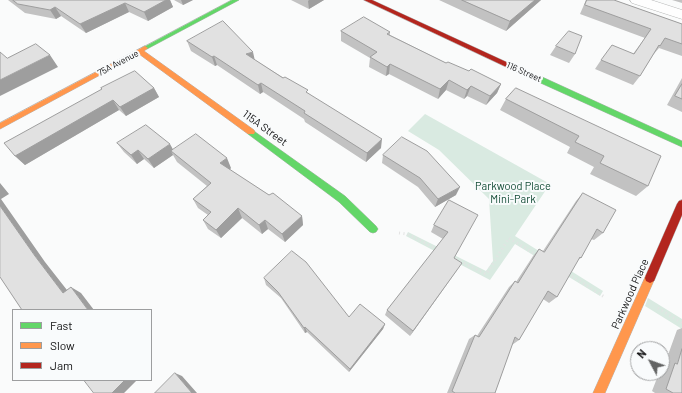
<!DOCTYPE html>
<style>
body{margin:0}
#map{position:relative;width:682px;height:393px;overflow:hidden;background:#fafbfb;font-family:Barlow,sans-serif}
canvas{display:block}
.legend{position:absolute;left:12px;top:309px;width:140px;height:72px;box-sizing:border-box;background:#f9fbfc;border:1px solid #9d9e9f;margin:0;padding:5px 7px;list-style:none;font-size:12px;color:#121213}
.legend li{display:flex;align-items:center;gap:8px;height:20px}
.legend b{width:20px;border:1px solid #9d9e9f}
.north{position:absolute;left:630px;top:341px;width:40px;height:40px;box-sizing:border-box;background:#f9fbfc;border:1px solid #9d9e9f;border-radius:50%;rotate:311deg;font-size:11px;font-weight:700;line-height:16px;text-align:center;color:#121213}
.north::after{content:'';display:block;margin:auto;width:14px;height:18px;background:#636464;clip-path:polygon(50% 0,100% 100%,50% 72%,0 100%)}
</style>
<div id="map">
<canvas width="682" height="393"></canvas>
<ul class="legend">
<li><b style="height:5px;background:#63d668"></b>Fast</li>
<li><b style="height:5px;background:#ff974d"></b>Slow</li>
<li><b style="height:5px;background:#b3261e"></b>Jam</li>
</ul>
<div class="north">N</div>
</div>
<script>
const ctx = document.querySelector('canvas').getContext('2d');
ctx.lineJoin = 'round';
function paint(path, color) {
  ctx.fillStyle = color;
  ctx.fill(path, 'evenodd');
}
function strokePath(path, color, width, dash) {
  ctx.strokeStyle = color;
  ctx.lineWidth = width;
  ctx.lineCap = dash ? 'butt' : 'round';
  ctx.setLineDash(dash || []);
  ctx.stroke(path);
}
function drawText(font, color, halo, rows, align = 'center') {
  ctx.font = font + ' Barlow,sans-serif';
  ctx.lineWidth = 4;
  ctx.setLineDash([]);
  ctx.textBaseline = 'middle';
  ctx.strokeStyle = halo;
  ctx.fillStyle = color;
  for (const [text, x, y, turn = 0] of rows) {
    ctx.save();
    ctx.translate(x, y);
    ctx.rotate((+turn || 0) * Math.PI / 180);
    ctx.textAlign = isNaN(turn) ? turn : align;
    if (halo) ctx.strokeText(text, 0, 0);
    ctx.fillText(text, 0, 0);
    ctx.restore();
  }
}
paint(new Path2D(`
 M 425,114 L 550,184 L 515,236 L 603,291 L 600,296 L 515,244 L 490,280 L 406,236 L 408,232 L 486,271 L 493,261 L 489,199 L 439,150 L 408,131 Z
 M 648,298 L 682,319 L 682,329 L 645,306 Z`), '#d9eae1');
const street = new Path2D(`
 M 630,0 L 651,0 L 682,10 L 682,19 L 632,3 Z`);
const fast = new Path2D(`
 M 232,0 L 239,0 L 147,49 L 143,49 L 142,48 Z
 M 534,76 L 540,76 L 682,141 L 682,147 L 534,80 Z
 M 251,129 L 345,196 L 376,226 L 378,229 L 376,232 L 373,233 L 370,232 L 339,202 L 248,134 L 247,132 L 248,130 Z`);
const slow = new Path2D(`
 M 145,46 L 148,48 L 144,51 L 254,130 L 255,132 L 254,134 L 248,134 L 139,54 L 0,129 L 0,123 Z
 M 650,273 L 654,275 L 655,278 L 605,393 L 593,393 L 646,275 Z`);
const jam = new Path2D(`
 M 364,0 L 372,0 L 541,78 L 540,80 L 534,80 Z
 M 682,200 L 682,215 L 654,281 L 650,283 L 646,281 L 645,278 L 646,275 L 677,204 L 679,201 Z`);
strokePath(street, '#b5b6b6', 1);
strokePath(fast, '#b5b6b6', 1);
strokePath(slow, '#b5b6b6', 1);
strokePath(jam, '#b5b6b6', 1);
strokePath(new Path2D(`
 M 399,233 L 407,234 L 437,249
 M 452,257 L 486,274 L 509,238 L 536,255
 M 568,274 L 606,298
 M 658,308 L 682,323`), '#e3e3e3', 3, [1, 3.5]);
paint(street, '#fefefe');
paint(fast, '#63d668');
paint(slow, '#ff974d');
paint(jam, '#b3261e');
paint(new Path2D(`
 M 8,0 L 170,0 L 173,7 L 148,21 L 129,12 L 86,33 L 61,16 L 56,19 L 25,13 Z
 M 174,0 L 193,0 L 183,5 Z
 M 291,0 L 324,0 L 309,9 Z
 M 439,0 L 541,0 L 506,31 Z
 M 586,0 L 614,0 L 682,24 L 682,56 L 659,48 L 653,55 L 640,76 L 633,85 L 595,69 L 601,60 L 633,54 L 645,38 L 580,14 Z
 M 672,0 L 682,0 L 682,3 Z
 M 341,31 L 390,32 L 390,35 L 446,63 L 469,71 L 501,84 L 497,93 L 486,105 L 467,96 L 464,99 L 446,90 L 438,99 L 389,74 L 386,76 L 369,67 L 370,58 L 341,41 Z
 M 187,41 L 255,60 L 308,93 L 381,148 L 366,162 L 305,122 L 304,119 L 263,92 L 260,94 L 217,65 L 215,66 L 191,51 Z
 M 556,46 L 575,54 L 569,63 L 550,55 Z
 M 682,78 L 682,112 L 667,105 Z
 M 154,88 L 159,97 L 126,116 L 119,110 L 25,165 L 15,156 L 102,90 Z
 M 516,88 L 648,186 L 636,196 L 590,174 L 594,167 L 567,153 L 570,147 L 500,110 L 506,99 Z
 M 117,143 L 173,150 L 231,168 L 230,170 L 269,195 L 302,216 L 303,225 L 285,242 L 268,229 L 262,234 L 242,218 L 221,238 L 208,229 L 203,220 L 208,215 L 198,208 L 193,199 L 207,186 L 177,162 L 173,155 L 154,168 L 144,159 L 137,164 L 124,152 Z
 M 383,155 L 456,195 L 435,207 L 418,187 L 382,163 Z
 M 583,193 L 603,233 L 594,240 L 591,239 L 581,258 L 578,260 L 557,297 L 549,303 L 543,299 L 519,340 L 512,345 L 495,393 L 447,393 L 469,339 L 475,335 L 477,336 L 509,287 L 515,281 L 516,282 L 533,256 L 539,249 L 543,251 L 576,201 Z
 M 449,200 L 454,258 L 457,270 L 410,336 L 385,315 L 387,310 L 443,239 L 431,232 L 434,225 Z
 M 264,278 L 349,317 L 385,324 L 383,329 L 349,372 L 307,332 L 305,333 L 281,298 L 266,285 Z
 M 682,328 L 682,393 L 655,393 L 652,391 L 659,373 L 662,373 L 662,366 L 664,366 L 677,330 Z`), '#c2c2c2');
paint(new Path2D(`
 M 166,0 L 170,0 L 173,7 L 148,21 L 144,12 Z
 M 181,0 L 193,0 L 183,5 Z
 M 309,0 L 324,0 L 309,9 L 308,1 Z
 M 535,0 L 541,0 L 506,31 L 510,21 Z
 M 125,3 L 129,12 L 86,33 L 80,24 Z
 M 55,7 L 61,16 L 56,19 L 50,10 Z
 M 253,52 L 255,61 L 246,54 Z
 M 50,55 L 58,67 L 0,96 L 0,80 Z
 M 214,56 L 217,65 L 215,66 L 212,57 Z
 M 390,64 L 389,74 L 386,76 L 387,67 Z
 M 449,80 L 446,90 L 438,99 L 440,89 Z
 M 261,83 L 263,92 L 260,94 L 258,85 Z
 M 501,84 L 497,93 L 486,105 L 490,96 Z
 M 471,86 L 467,96 L 464,99 L 467,90 Z
 M 154,88 L 159,97 L 126,116 L 120,107 Z
 M 113,100 L 119,110 L 25,165 L 15,156 Z
 M 382,139 L 381,148 L 366,162 L 367,153 Z
 M 170,144 L 175,153 L 171,151 L 173,155 L 154,168 L 148,159 Z
 M 138,150 L 144,159 L 137,164 L 131,155 Z
 M 227,158 L 231,168 L 224,174 L 220,163 Z
 M 0,183 L 9,194 L 1,199 L 45,262 L 74,299 L 63,293 L 35,256 L 0,206 Z
 M 460,187 L 456,195 L 435,207 L 438,199 Z
 M 238,208 L 242,218 L 221,238 L 216,230 Z
 M 302,216 L 303,225 L 285,242 L 282,234 Z
 M 265,220 L 268,229 L 262,234 L 259,225 Z
 M 462,263 L 457,270 L 410,336 L 413,331 Z
 M 71,287 L 81,293 L 94,310 L 88,310 Z
 M 385,324 L 383,329 L 349,372 L 350,369 Z
 M 305,327 L 307,332 L 305,333 L 304,328 Z
 M 175,373 L 182,376 L 197,393 L 192,393 Z
 M 125,380 L 137,380 L 124,393 L 112,393 Z`), '#9e9e9e');
const building = new Path2D(`
 M 13,0 L 166,0 L 144,12 L 125,3 L 80,24 L 55,7 L 50,10 L 18,4 Z
 M 462,0 L 535,0 L 510,21 Z
 M 587,0 L 614,0 L 682,24 L 682,44 L 665,38 L 660,46 L 659,45 L 640,76 L 601,60 L 612,45 L 634,54 L 651,29 L 585,5 Z
 M 364,17 L 390,32 L 387,34 L 446,63 L 448,62 L 469,71 L 471,69 L 501,84 L 490,96 L 471,86 L 467,90 L 449,80 L 440,89 L 390,64 L 387,67 L 370,57 L 377,52 L 341,31 Z
 M 223,21 L 253,52 L 246,54 L 283,78 L 285,77 L 308,90 L 306,92 L 382,139 L 367,153 L 304,113 L 305,111 L 261,83 L 258,85 L 214,56 L 212,57 L 187,41 Z
 M 569,31 L 582,36 L 575,54 L 556,46 Z
 M 36,44 L 50,55 L 0,80 L 0,52 L 7,58 Z
 M 135,71 L 154,88 L 120,107 L 113,100 L 15,156 L 4,143 L 102,89 L 101,88 Z
 M 682,84 L 682,99 L 675,96 Z
 M 516,88 L 661,156 L 648,186 L 600,163 L 604,156 L 575,142 L 579,136 L 506,99 Z
 M 146,125 L 170,144 L 148,159 L 138,150 L 131,155 L 117,143 Z
 M 196,134 L 227,158 L 220,163 L 269,195 L 273,193 L 302,216 L 282,234 L 265,220 L 259,225 L 238,208 L 216,230 L 203,220 L 211,212 L 193,199 L 211,183 L 171,151 Z
 M 402,137 L 427,151 L 460,187 L 438,199 L 420,178 L 383,155 Z
 M 583,193 L 616,210 L 603,233 L 597,229 L 581,258 L 580,257 L 557,297 L 548,291 L 519,340 L 515,337 L 495,393 L 455,393 L 452,391 L 475,335 L 479,337 L 515,281 L 518,283 L 539,249 L 544,252 Z
 M 449,200 L 478,215 L 454,258 L 462,263 L 413,331 L 387,310 L 448,232 L 434,225 Z
 M 0,206 L 35,256 L 63,293 L 71,287 L 88,310 L 22,310 L 0,277 Z
 M 292,251 L 306,262 L 349,317 L 360,304 L 385,324 L 350,369 L 305,327 L 304,328 L 278,292 L 264,278 Z
 M 682,349 L 682,393 L 673,393 L 666,389 L 675,363 L 677,364 Z
 M 175,373 L 192,393 L 155,393 Z
 M 84,380 L 125,380 L 112,393 L 94,393 Z`);
paint(building, '#e1e1e1');
strokePath(building, '#9e9e9e', 1);
drawText('9px', '#121213', '#f9fbfc', [
 ["75A Avenue",118,63,-28],
 ["116 Street",524,72,24]
]);
drawText('11px', '#121213', '#f9fbfc', [
 ["115A Street",265,128,36],
 ["Parkwood Place",630,294,-66]
]);
drawText('11px', '#114b34', '#f9fbfc', [
 ["Parkwood Place",513,186],
 ["Mini-Park",513,199]
]);
</script>
